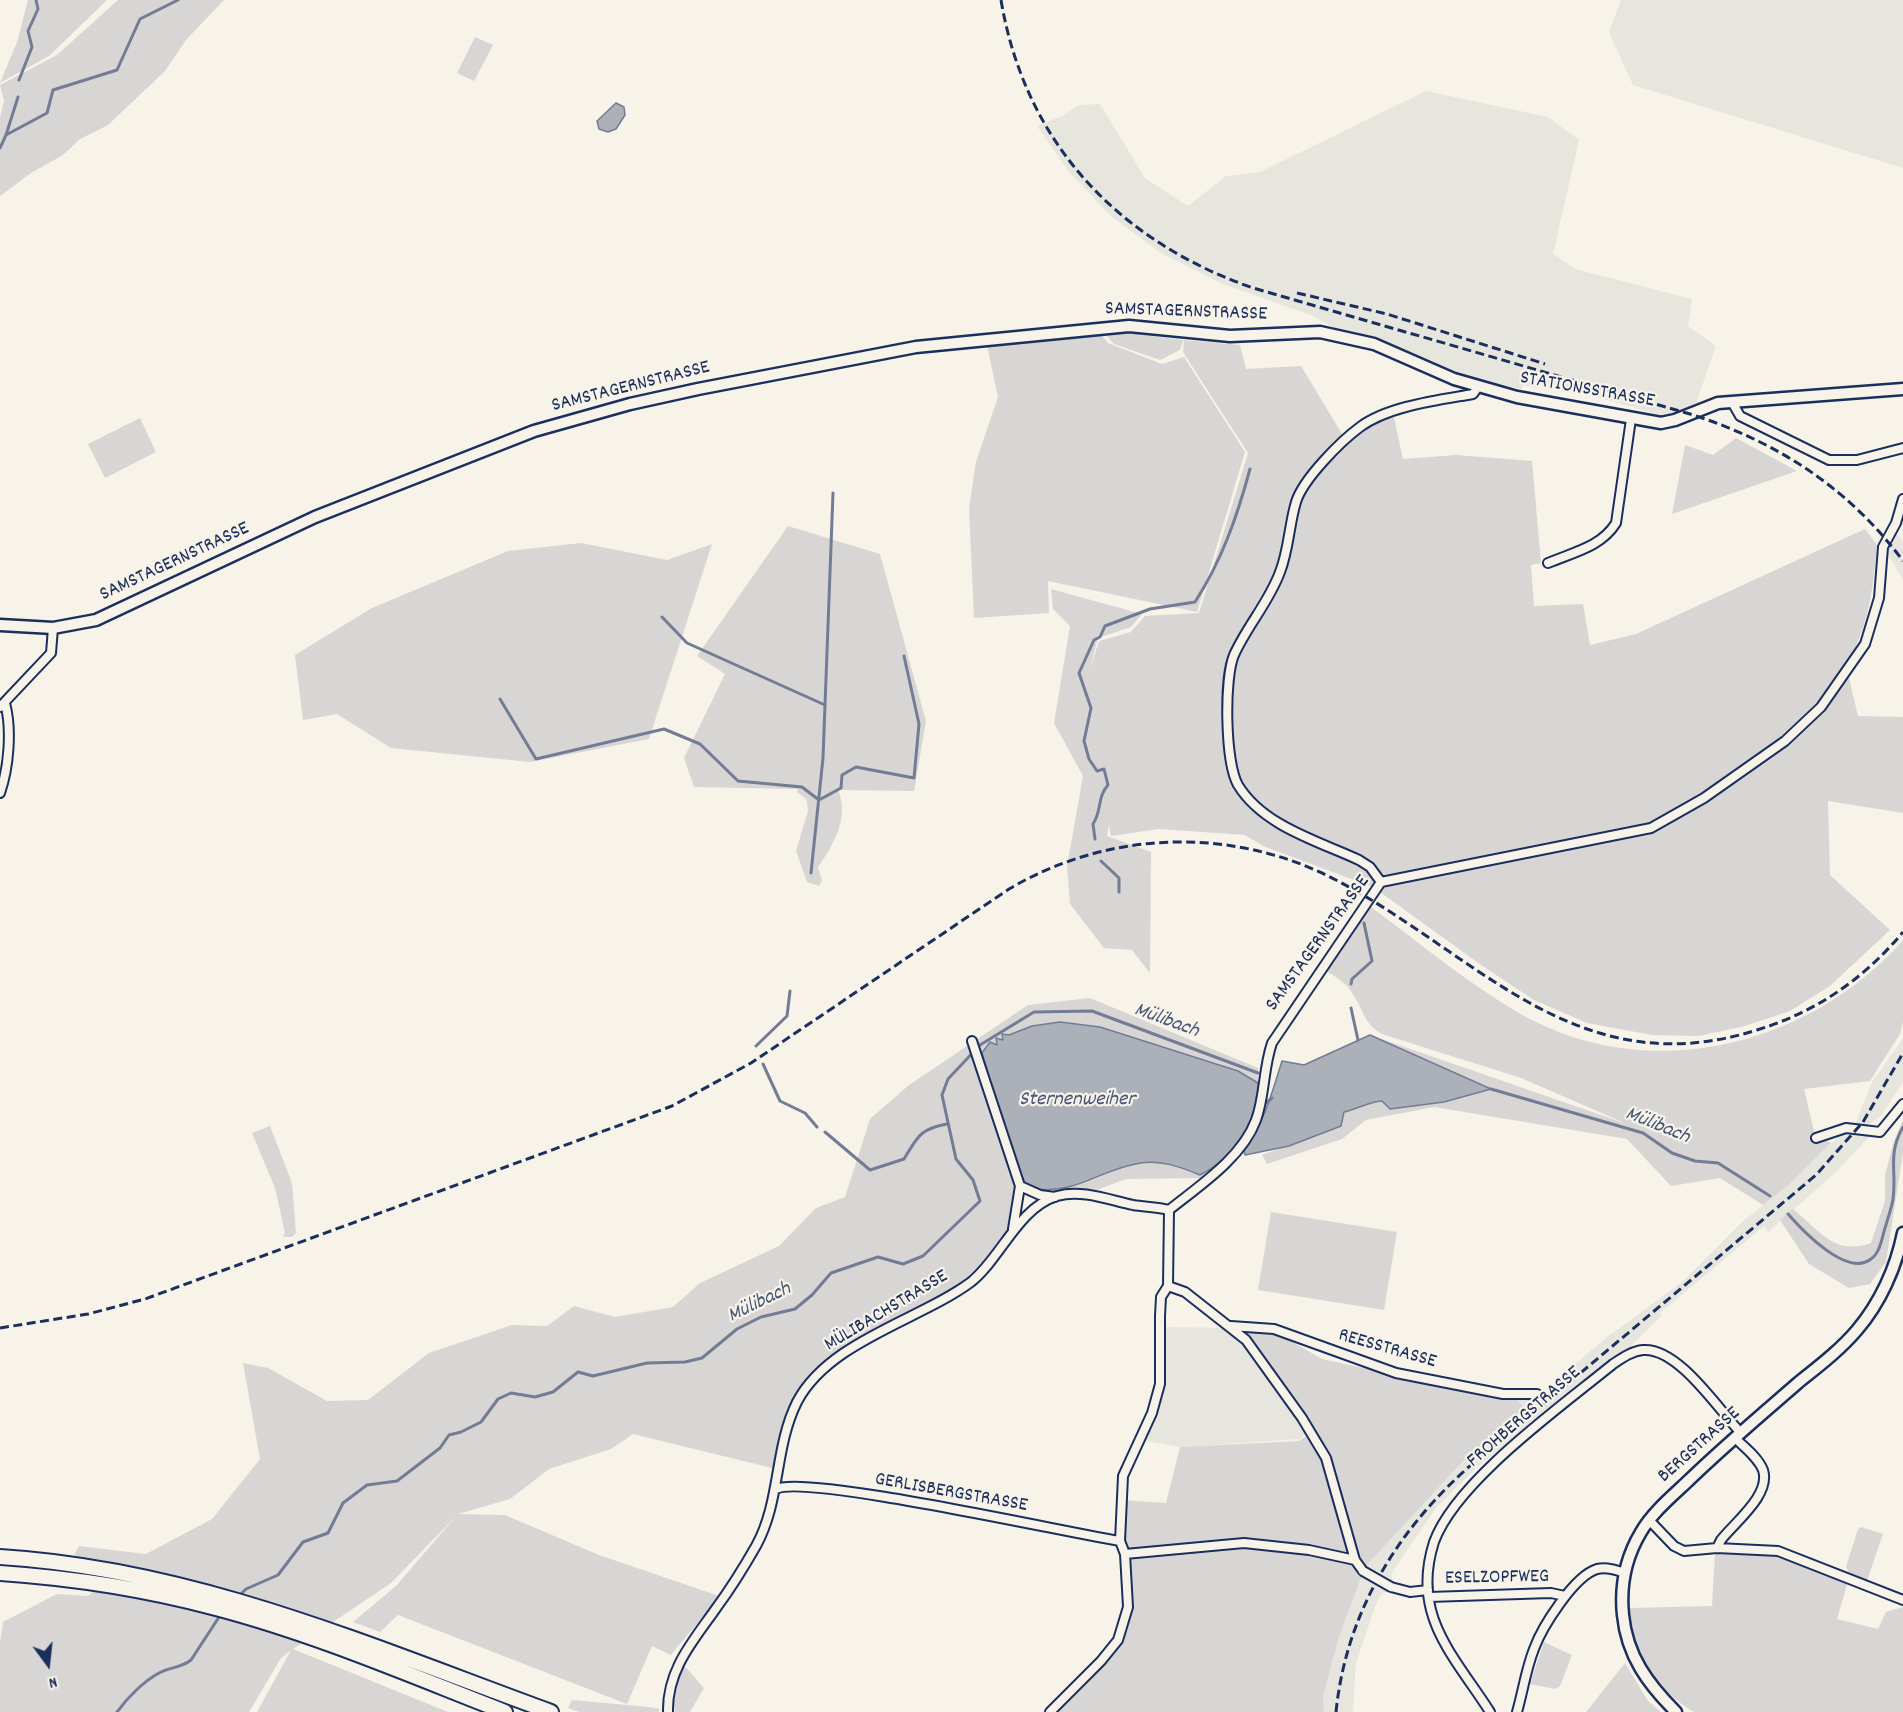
<!DOCTYPE html>
<meta charset="utf-8">
<style>
body{margin:0}
#map{position:relative;width:1903px;height:1712px;overflow:hidden;background:#f7f3e8;font-family:Dekko,sans-serif}
canvas{display:block}
.north{position:absolute;left:18px;top:1634px;width:60px;height:60px;-webkit-text-stroke:4px #f7f3e8;paint-order:stroke;rotate:165deg;font-size:16px;font-weight:700;line-height:24px;text-align:center;color:#1b2f5e}
.north::after{content:'';display:block;margin:auto;width:21px;height:27px;background:#1b2f5e;clip-path:polygon(50% 0,100% 100%,50% 72%,0 100%)}
</style>
<div id="map">
<canvas width="1903" height="1712"></canvas>
<div class="north">N</div>
</div>
<script>
const ctx = document.querySelector('canvas').getContext('2d');
ctx.lineJoin = 'round';
function paint(path, color) {
  ctx.fillStyle = color;
  ctx.fill(path, 'evenodd');
}
function strokePath(path, color, width, dash) {
  ctx.strokeStyle = color;
  ctx.lineWidth = width;
  ctx.lineCap = dash ? 'butt' : 'round';
  ctx.setLineDash(dash || []);
  ctx.stroke(path);
}
function drawText(font, color, halo, rows, align = 'center') {
  ctx.font = font + ' Dekko,sans-serif';
  ctx.lineWidth = 4.5;
  ctx.setLineDash([]);
  ctx.textBaseline = 'middle';
  ctx.strokeStyle = halo;
  ctx.fillStyle = color;
  for (const [text, x, y, turn = 0] of rows) {
    ctx.save();
    ctx.translate(x, y);
    ctx.rotate((+turn || 0) * Math.PI / 180);
    ctx.textAlign = isNaN(turn) ? turn : align;
    if (halo) ctx.strokeText(text, 0, 0);
    ctx.fillText(text, 0, 0);
    ctx.restore();
  }
}
paint(new Path2D(`
 M 1621,0 L 1903,0 L 1903,168 L 1633,85 L 1609,32 Z
 M 1426,91 L 1548,117 L 1579,140 L 1553,254 L 1575,269 L 1692,299 L 1688,326 L 1716,346 L 1696,403 L 1668,417 L 1539,381 L 1536,388 L 1523,385 L 1522,389 L 1462,377 L 1382,342 L 1336,329 L 1313,316 L 1223,284 L 1161,253 L 1112,217 L 1069,172 L 1037,126 L 1062,116 L 1079,105 L 1100,104 L 1145,178 L 1188,206 L 1226,176 L 1260,172 Z
 M 1890,526 L 1903,541 L 1903,580 L 1881,542 Z
 M 1903,1038 L 1903,1082 L 1881,1116 L 1864,1128 L 1854,1127 L 1872,1082 Z
 M 1844,1131 L 1871,1135 L 1835,1173 L 1768,1232 L 1764,1226 L 1660,1313 L 1661,1316 L 1630,1347 L 1611,1358 L 1476,1468 L 1436,1508 L 1391,1574 L 1393,1583 L 1389,1590 L 1381,1594 L 1375,1607 L 1356,1663 L 1353,1712 L 1324,1712 L 1323,1697 L 1339,1637 L 1365,1567 L 1465,1459 L 1525,1411 L 1516,1396 L 1542,1398 L 1550,1392 L 1575,1364 L 1606,1338 L 1682,1282 L 1743,1221 L 1790,1184 Z
 M 1164,1327 L 1227,1328 L 1238,1336 L 1308,1432 L 1300,1439 L 1180,1447 L 1146,1441 L 1160,1393 Z`), '#e6e5de');
paint(new Path2D(`
 M 28,0 L 107,0 L 49,56 L 0,83 L 17,42 Z
 M 118,0 L 224,0 L 186,40 L 165,71 L 108,125 L 80,139 L 63,155 L 31,173 L 0,196 L 0,118 L 4,101 L 0,85 L 57,55 Z
 M 475,37 L 493,45 L 474,81 L 457,73 Z
 M 1121,332 L 1183,340 L 1180,350 L 1160,360 L 1114,344 L 1107,336 Z
 M 1101,334 L 1108,343 L 1162,364 L 1184,357 L 1245,452 L 1197,612 L 1048,581 L 1049,613 L 974,618 L 969,508 L 976,462 L 998,397 L 987,345 Z
 M 1184,340 L 1240,345 L 1246,369 L 1301,366 L 1345,439 L 1360,429 L 1393,413 L 1403,459 L 1456,455 L 1532,461 L 1541,563 L 1531,565 L 1534,606 L 1583,604 L 1590,645 L 1636,634 L 1865,529 L 1877,545 C 1873,588 1869,628 1846,665 L 1858,716 L 1903,717 L 1903,813 L 1828,801 L 1830,875 L 1890,930 L 1830,986 L 1790,1011 L 1745,1026 L 1699,1036 L 1652,1035 L 1587,1023 L 1534,1000 L 1481,965 L 1373,887 L 1263,846 L 1245,835 L 1159,829 L 1111,836 L 1109,825 L 1107,836 L 1151,852 L 1150,973 L 1132,950 L 1104,948 L 1070,904 L 1067,866 L 1083,776 L 1054,723 L 1070,626 L 1053,609 L 1051,589 L 1142,614 L 1131,627 L 1098,638 L 1089,672 L 1099,641 L 1131,632 L 1145,616 L 1199,613 L 1248,453 L 1183,352 Z
 M 140,418 L 156,452 L 105,478 L 88,444 Z
 M 1736,438 L 1797,471 L 1672,514 L 1685,445 L 1713,455 Z
 M 788,526 L 880,554 L 926,721 L 914,791 L 838,790 C 850,817 833,846 818,867 L 822,881 L 819,886 L 807,882 L 796,851 L 808,811 L 807,800 L 797,792 L 798,789 L 694,787 L 684,758 L 725,674 L 697,656 Z
 M 581,543 L 667,560 L 712,544 L 649,739 L 530,762 L 391,748 L 337,714 L 303,720 L 295,655 L 372,608 L 508,551 Z
 M 1371,907 C 1420,943 1467,983 1519,1013 C 1647,1087 1809,1047 1903,940 L 1903,1022 L 1900,1034 L 1870,1081 L 1804,1089 L 1815,1135 L 1831,1143 L 1790,1184 L 1763,1205 L 1720,1178 L 1671,1186 L 1627,1139 L 1434,1107 L 1366,1120 L 1342,1139 L 1267,1164 L 1262,1155 L 1341,1126 L 1344,1112 C 1358,1109 1369,1103 1382,1101 L 1391,1109 L 1445,1102 L 1490,1089 L 1370,1035 L 1627,1124 L 1521,1078 L 1382,1034 C 1364,1024 1364,1011 1354,996 C 1348,984 1336,977 1325,970 Z
 M 1090,998 L 1258,1068 L 1258,1083 L 1100,1027 L 1032,1026 L 1009,1035 L 1002,1034 L 1003,1041 L 998,1045 L 989,1045 L 977,1057 L 1003,1149 L 1016,1184 L 1012,1225 L 1007,1235 L 974,1275 L 869,1334 L 835,1357 L 792,1406 L 776,1469 L 633,1434 L 611,1449 L 549,1469 L 510,1499 L 458,1514 L 505,1515 L 599,1555 L 719,1596 C 705,1617 687,1634 671,1655 L 652,1646 L 627,1704 L 398,1615 L 380,1632 L 353,1622 L 396,1586 L 457,1515 L 391,1583 L 293,1649 L 448,1712 L 257,1712 L 291,1650 L 281,1658 L 249,1712 L 0,1712 L 0,1643 L 3,1622 L 57,1594 L 88,1596 L 126,1565 L 74,1555 L 79,1546 L 146,1554 L 212,1519 L 260,1459 L 243,1363 L 268,1368 L 327,1401 L 368,1400 L 429,1353 L 512,1325 L 547,1326 L 574,1306 L 615,1317 L 673,1307 L 700,1283 L 779,1246 L 816,1208 L 845,1197 L 870,1119 L 909,1085 L 1028,1005 Z
 M 1903,1120 L 1903,1152 L 1886,1262 L 1870,1284 L 1849,1288 L 1809,1264 L 1780,1220 L 1793,1209 C 1820,1231 1835,1256 1871,1243 L 1885,1201 L 1885,1175 L 1894,1141 Z
 M 270,1126 L 292,1183 L 296,1233 L 292,1237 L 283,1237 L 285,1233 L 275,1188 L 252,1133 Z
 M 1237,1149 L 1204,1178 L 1126,1179 L 1091,1192 L 1041,1193 L 1028,1189 L 1133,1164 L 1165,1162 L 1204,1171 Z
 M 1271,1212 L 1397,1232 L 1384,1310 L 1258,1290 Z
 M 1239,1331 L 1275,1332 L 1322,1359 L 1496,1397 L 1516,1396 L 1525,1411 L 1465,1459 L 1365,1567 L 1339,1637 L 1323,1697 L 1324,1712 L 1043,1712 L 1118,1640 L 1128,1607 L 1120,1541 L 1123,1500 L 1166,1503 L 1180,1447 L 1299,1441 L 1312,1432 Z
 M 1861,1527 L 1883,1534 L 1867,1581 L 1851,1576 L 1846,1567 L 1858,1529 Z
 M 1715,1554 L 1770,1554 L 1848,1581 L 1837,1619 L 1878,1629 L 1886,1612 L 1903,1607 L 1903,1712 L 1694,1712 C 1656,1690 1633,1652 1629,1608 L 1712,1606 Z
 M 1544,1642 L 1572,1655 L 1560,1686 L 1555,1689 L 1530,1684 Z
 M 682,1663 L 704,1688 L 690,1712 L 675,1712 L 674,1703 Z
 M 1625,1663 L 1648,1701 L 1661,1712 L 1586,1712 Z
 M 572,1700 L 649,1707 L 659,1709 L 659,1712 L 579,1712 L 568,1708 Z`), '#d7d6d4');
const water = new Path2D(`
 M 616,103 L 624,107 L 625,115 L 616,129 L 608,132 L 599,129 L 597,121 Z
 M 1060,1022 L 1100,1027 L 1238,1071 L 1258,1083 C 1260,1121 1233,1158 1200,1175 C 1181,1167 1162,1160 1141,1163 C 1098,1169 1076,1197 1028,1188 L 1014,1162 L 982,1053 L 990,1042 L 997,1045 L 996,1038 L 1003,1040 L 1002,1034 L 1009,1035 L 1032,1026 Z
 M 1370,1035 L 1491,1089 L 1444,1102 L 1390,1109 L 1382,1101 C 1368,1102 1358,1109 1344,1112 L 1341,1126 L 1289,1146 L 1245,1155 L 1243,1148 C 1265,1123 1272,1092 1282,1061 L 1304,1065 Z`);
paint(water, '#acb0b9');
strokePath(water, '#727c95', 1.5);
strokePath(new Path2D(`
 M 19,80 L 32,47 L 28,31 L 38,9 L 36,0
 M 6,135 L 18,97
 M 0,148 L 6,135 L 47,113 L 53,90 L 117,70 L 140,19 L 178,0
 M 662,617 L 687,643 L 825,705
 M 500,699 L 536,759 L 664,729 L 700,744 L 738,781 L 802,787 L 819,800 L 841,788 L 842,775 L 856,767 L 914,778 L 919,724 L 904,656
 M 1095,839 L 1093,824 C 1102,811 1097,797 1108,785 L 1104,769 L 1097,771 L 1089,759 L 1084,741 L 1091,708 L 1079,673 L 1094,640 L 1100,637 L 1105,626 L 1150,609 L 1195,602 C 1222,560 1237,517 1250,469
 M 1101,861 L 1119,878 L 1119,892
 M 811,873 L 823,758 L 833,493
 M 1351,984 L 1352,979 L 1372,961 L 1364,923
 M 1351,1008 L 1358,1040
 M 756,1046 L 787,1016 L 790,991
 M 763,1064 L 780,1101 L 805,1113 L 817,1127
 M 1491,1089 L 1643,1133 L 1672,1153 L 1695,1161 L 1718,1163 L 1770,1196
 M 1262,1106 L 1272,1098
 M 825,1132 L 870,1170 L 904,1159 C 918,1136 920,1129 947,1124
 M 1788,1214 C 1802,1230 1847,1278 1871,1259 C 1881,1252 1882,1236 1886,1225 C 1888,1217 1892,1207 1893,1199 C 1897,1171 1887,1155 1903,1127
 M 238,1597 L 246,1589 L 278,1575 L 303,1542 L 328,1533 L 343,1503 L 367,1485 L 397,1481 L 440,1448 L 449,1435 L 461,1432 L 481,1422 L 498,1399 L 511,1393 L 535,1397 L 553,1392 L 578,1372 L 593,1376 L 647,1363 L 685,1362 L 702,1358 L 737,1329 L 761,1317 L 795,1309 L 812,1295 L 831,1273 L 878,1257 L 903,1264 L 923,1256 L 980,1201 L 973,1180 L 956,1159 L 942,1095 L 948,1079 L 980,1045 L 1034,1012 L 1092,1011 L 1258,1073
 M 117,1712 C 127,1698 144,1681 159,1673 C 170,1667 181,1668 191,1660 L 221,1614`), '#727c95', 3);
const street = new Path2D(`
 M 1732,402 L 1740,416 L 1829,460 L 1857,460 L 1903,448
 M 1548,563 C 1574,552 1601,547 1616,523 L 1631,419
 M 0,707 L 51,653 L 53,628
 M 0,793 C 9,767 12,729 5,703
 M 1381,882 L 1370,867 L 1359,860 C 1318,841 1263,826 1238,785 C 1225,762 1224,679 1234,655 C 1247,626 1269,602 1280,572 C 1289,549 1289,525 1296,502 C 1303,479 1341,441 1360,427 C 1388,406 1439,400 1473,394 L 1478,387
 M 972,1041 L 1020,1186 L 1013,1229
 M 1816,1138 L 1846,1128 L 1880,1132 L 1903,1104
 M 1020,1186 L 1040,1195 L 1055,1197
 M 1169,1210 C 1199,1186 1242,1158 1256,1120 C 1265,1096 1263,1069 1272,1043 L 1381,882 L 1651,828 L 1704,798 L 1785,741 L 1821,707 L 1865,644 L 1879,598 L 1883,547 L 1896,523 L 1903,499
 M 1168,1286 L 1185,1292 L 1246,1340 L 1302,1418 L 1326,1458 L 1355,1560 L 1363,1571
 M 1231,1326 L 1274,1329 L 1396,1373 L 1503,1394 L 1537,1394
 M 776,1489 C 805,1474 1068,1533 1120,1541
 M 1649,1520 L 1674,1546 L 1684,1551 L 1717,1548 L 1778,1551 L 1903,1600
 M 1717,1548 L 1721,1540 C 1735,1522 1771,1495 1763,1470 C 1758,1457 1744,1447 1735,1438
 M 1125,1554 L 1244,1543 L 1309,1550 L 1355,1560
 M 1391,1587 L 1410,1592 L 1428,1590
 M 1429,1597 L 1551,1593 L 1565,1596
 M 668,1712 C 667,1669 694,1640 717,1607 C 731,1588 744,1567 756,1546 C 781,1501 774,1448 797,1402 C 829,1341 920,1320 971,1282 C 1001,1258 1018,1208 1057,1196 C 1082,1189 1109,1200 1133,1205 C 1145,1207 1157,1207 1169,1210
 M 1050,1712 L 1101,1661 L 1118,1640 L 1128,1607 L 1125,1554 L 1120,1541 L 1123,1476 L 1152,1413 L 1160,1384 L 1160,1316 L 1161,1297 L 1168,1286 L 1169,1210
 M 1490,1712 C 1470,1680 1440,1646 1431,1610 C 1425,1587 1427,1564 1434,1542 C 1456,1481 1562,1406 1613,1364 C 1622,1358 1632,1351 1643,1350 C 1678,1347 1718,1409 1741,1433
 M 1517,1712 C 1523,1691 1526,1669 1534,1649 C 1542,1627 1574,1576 1597,1569 C 1607,1567 1616,1570 1625,1573`);
const secondary = new Path2D(`
 M 0,625 L 53,628 L 96,620 L 315,517 L 534,431 L 630,404 L 698,389 L 916,347 L 1129,326 L 1230,336 L 1320,332 L 1374,344 L 1454,379 L 1517,397 L 1661,423 L 1675,420 L 1718,403 L 1903,389
 M 1676,1712 C 1648,1684 1627,1656 1623,1615 C 1620,1586 1626,1557 1641,1532 C 1652,1513 1671,1497 1687,1482 C 1723,1447 1761,1415 1799,1382 C 1819,1366 1840,1350 1857,1330 C 1880,1303 1896,1268 1903,1233`);
const highway = new Path2D(`
 M 0,1557 C 195,1569 370,1646 551,1712
 M 0,1573 C 73,1578 145,1589 216,1608 C 315,1634 410,1675 505,1712`);
strokePath(street, '#1b2f5e', 12);
strokePath(secondary, '#1b2f5e', 15);
strokePath(highway, '#1b2f5e', 18);
strokePath(street, '#f7f3e8', 8);
strokePath(secondary, '#f7f3e8', 10);
strokePath(highway, '#f7f3e8', 14);
strokePath(new Path2D(`
 M 1001,0 C 1025,143 1118,241 1253,288 L 1690,414 C 1776,441 1849,488 1903,561
 M 1297,293 L 1387,314 L 1545,364
 M 0,1328 L 88,1314 L 145,1299 L 672,1106 L 751,1063 L 1009,889 C 1109,830 1233,826 1336,880 C 1478,954 1576,1087 1757,1030 C 1816,1012 1864,979 1903,932
 M 1336,1712 C 1346,1613 1397,1530 1471,1465 L 1816,1175 L 1863,1122 L 1903,1053`), '#1b2f5e', 3, [9, 4.5]);
const streetBridge = new Path2D(`
 M 1363,1571 L 1391,1587`);
strokePath(streetBridge, '#1b2f5e', 12, []);
strokePath(streetBridge, '#f7f3e8', 8);
drawText('20px', '#1b2f5e', '#f7f3e8', [
 ["SAMSTAGERNSTRASSE",1186,313,2],
 ["SAMSTAGERNSTRASSE",631,388,-14],
 ["STATIONSSTRASSE",1587,391,10],
 ["SAMSTAGERNSTRASSE",175,563,-25],
 ["SAMSTAGERNSTRASSE",1319,944,-54],
 ["MÜLIBACHSTRASSE",887,1312,-31],
 ["REESSTRASSE",1387,1350,16],
 ["FROHBERGSTRASSE",1525,1418,-41],
 ["BERGSTRASSE",1700,1446,-42],
 ["GERLISBERGSTRASSE",951,1494,10],
 ["ESELZOPFWEG",1497,1579,-1]
]);
drawText('italic 21px', '#465679', '#f7f3e8', [
 ["Mülibach",1166,1022,20],
 ["Sternenweiher",1077,1101],
 ["Mülibach",1657,1127,22],
 ["Mülibach",760,1304,-26]
]);
</script>
